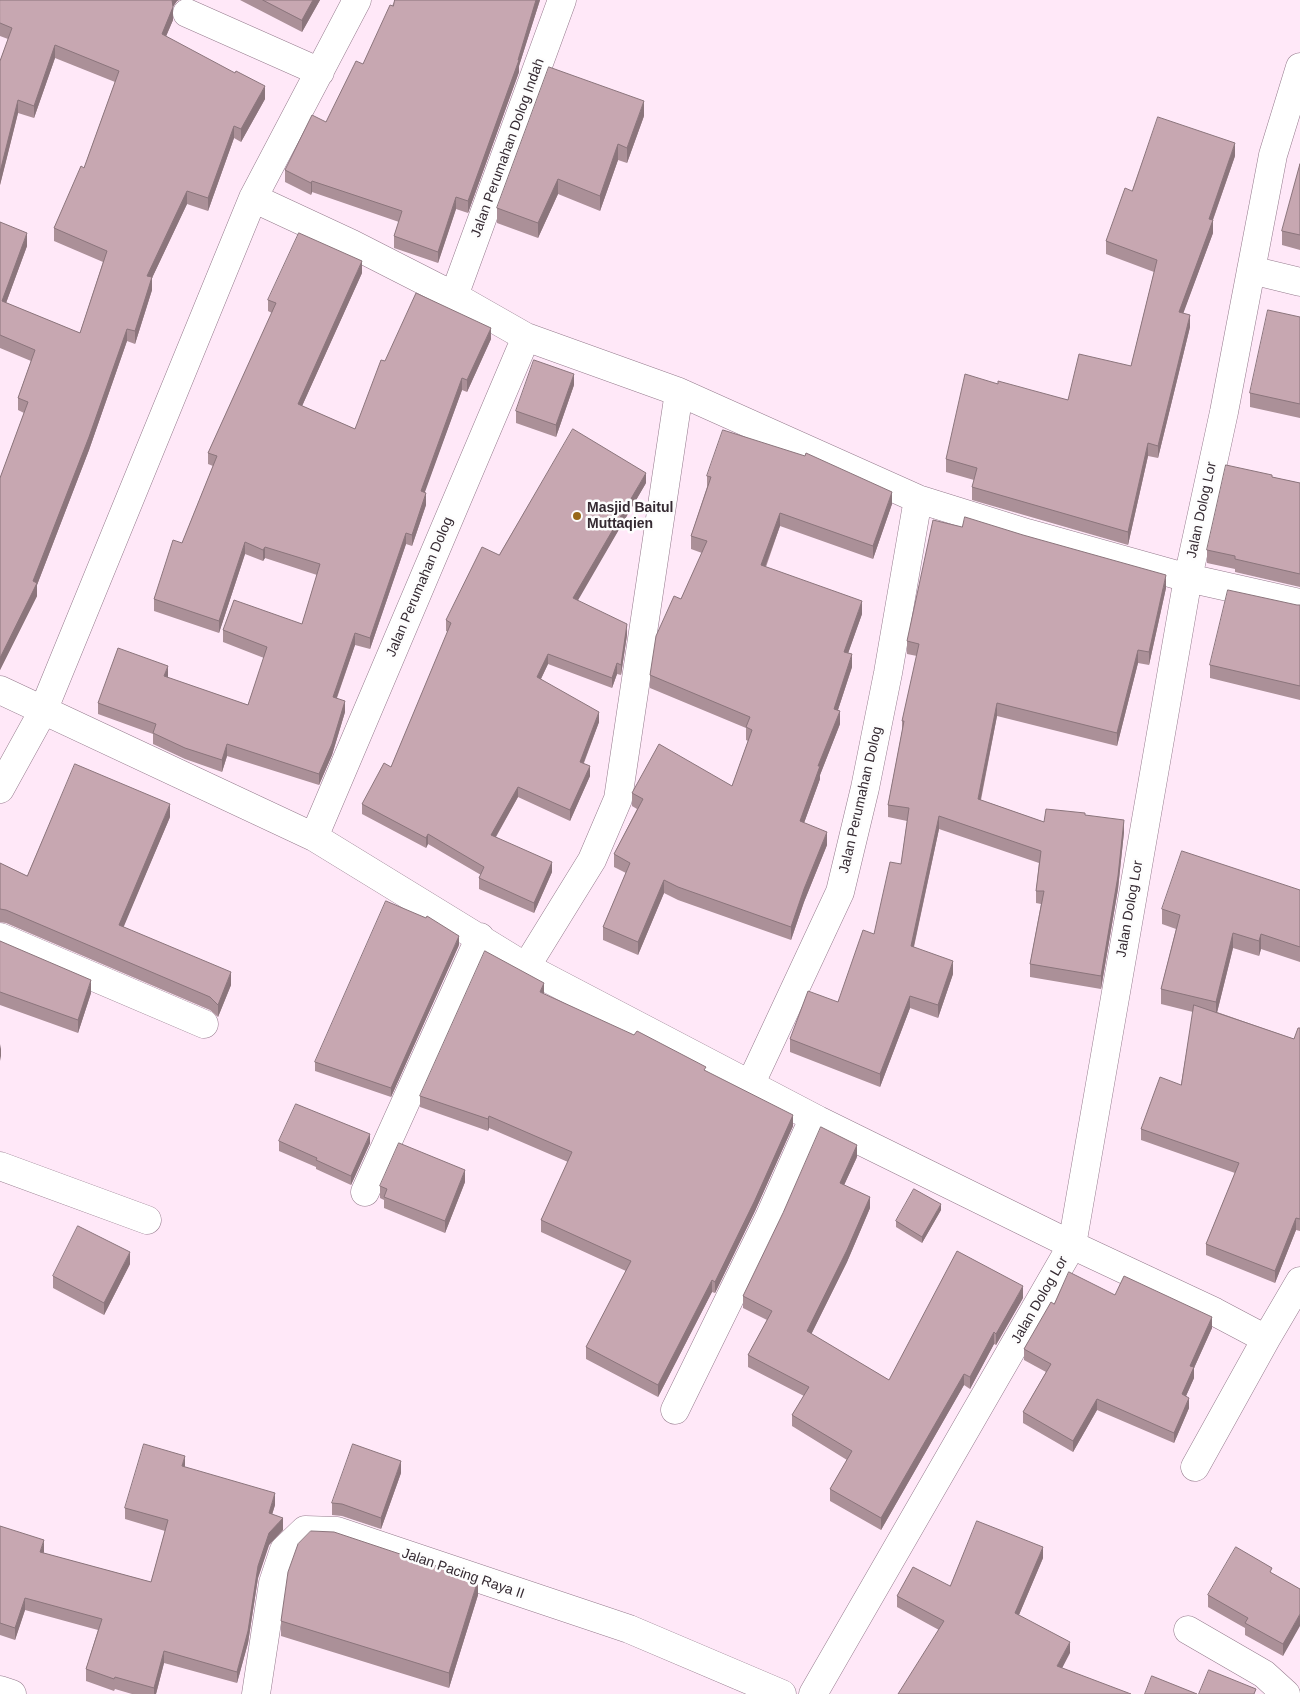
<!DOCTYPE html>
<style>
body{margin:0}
canvas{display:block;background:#ffe8f8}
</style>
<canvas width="1300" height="1694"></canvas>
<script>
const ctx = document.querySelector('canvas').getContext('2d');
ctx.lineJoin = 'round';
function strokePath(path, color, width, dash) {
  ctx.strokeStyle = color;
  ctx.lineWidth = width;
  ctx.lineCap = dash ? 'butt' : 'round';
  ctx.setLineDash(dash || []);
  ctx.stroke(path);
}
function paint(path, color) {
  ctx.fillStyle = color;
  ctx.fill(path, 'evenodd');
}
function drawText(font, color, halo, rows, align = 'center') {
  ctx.font = font + ' Helvetica,sans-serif';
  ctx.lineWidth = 5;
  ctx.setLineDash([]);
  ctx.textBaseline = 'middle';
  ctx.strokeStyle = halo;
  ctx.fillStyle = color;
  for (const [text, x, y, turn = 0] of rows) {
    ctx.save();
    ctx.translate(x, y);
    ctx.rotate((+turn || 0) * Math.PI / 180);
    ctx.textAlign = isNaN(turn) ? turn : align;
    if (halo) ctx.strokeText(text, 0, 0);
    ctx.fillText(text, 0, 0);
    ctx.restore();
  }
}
const minor = new Path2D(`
 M 187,13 L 320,72
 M 253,198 L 352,244 L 454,296 L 526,337 L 679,392 L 918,499 L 1027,533 L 1188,578 L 1300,603
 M 1251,270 L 1300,282
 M 454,296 L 562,0
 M 0,690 L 314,837 L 526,967 L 818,1120 L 1072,1245 L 1215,1312 L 1266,1339
 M 0,789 L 43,711 L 253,198 L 357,0
 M 314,837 L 526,337
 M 0,937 L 204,1024
 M 526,967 L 592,860 L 618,799 L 679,392
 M 750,1085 L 840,892 L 865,788 L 888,673 L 918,499
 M 0,1166 L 147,1220
 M 365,1192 L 480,937
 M 675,1410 L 769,1218 L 809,1128 L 818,1120
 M 1195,1467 L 1266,1339 L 1300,1281
 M 1188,1630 L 1264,1674 L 1286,1694
 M 0,1690 L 12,1694
 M 256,1694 L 273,1583 L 284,1550 L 305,1530 L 337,1531 L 629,1629 L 782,1694
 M 813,1694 L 1072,1245 L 1188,578 L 1224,412 L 1273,155 L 1300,67`);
strokePath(minor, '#957b8d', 29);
strokePath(minor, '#fff', 28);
paint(new Path2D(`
 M 0,0 L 179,0 L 177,1 L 173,6 L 173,20 L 166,36 L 265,99 L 241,142 L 234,138 L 208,211 L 187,204 L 152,278 L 152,290 L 135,344 L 127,341 L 89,450 L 37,585 L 37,596 L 0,670 L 0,478 L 24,413 L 18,410 L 18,398 L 31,361 L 0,348 L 0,222 L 27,246 L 6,303 L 80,333 L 103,262 L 54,241 L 54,228 L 84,168 L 115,82 L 55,58 L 34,118 L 18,113 L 0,185 L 0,61 L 8,39 L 0,36 Z
 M 240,0 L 320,0 L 302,32 Z
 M 395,0 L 540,0 L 519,66 L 519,72 L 468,213 L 456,209 L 438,263 L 394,248 L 394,236 L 399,222 L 312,192 L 311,195 L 285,182 L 285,170 L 326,122 L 363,64 Z
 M 644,116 L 627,163 L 618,160 L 600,211 L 558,194 L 538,238 L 497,223 L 497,208 Z
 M 1235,156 L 1213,220 L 1213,233 L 1183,313 L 1190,327 L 1158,458 L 1148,456 L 1128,545 L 972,500 L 972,487 L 974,480 L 946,472 L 946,459 L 998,384 L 1068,400 L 1131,366 L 1154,272 L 1106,254 L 1106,241 L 1132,191 Z
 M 1300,164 L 1300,250 L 1282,245 L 1282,231 Z
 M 362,273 L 302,406 L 355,429 L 385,361 L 491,339 L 467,392 L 462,390 L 424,493 L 426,505 L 412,546 L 406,544 L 370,649 L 355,645 L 337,698 L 345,712 L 332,755 L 319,785 L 227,756 L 222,772 L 185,759 L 153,744 L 153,734 L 98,714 L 98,703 L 168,678 L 248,705 L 264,658 L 223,642 L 223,630 L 302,624 L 317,575 L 265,558 L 263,561 L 245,554 L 219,633 L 154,611 L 154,599 L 182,543 L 213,466 L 208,464 L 208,453 L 272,313 L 268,311 L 268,300 Z
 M 1300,317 L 1300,418 L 1250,407 L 1250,393 Z
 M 574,385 L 556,437 L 516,423 L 516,411 Z
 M 707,476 L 892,504 L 873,559 L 780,526 L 766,567 L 862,614 L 848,653 L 852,667 L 838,710 L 840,724 L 820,775 L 820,779 L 804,823 L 827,845 L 804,902 L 791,940 L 678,900 L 664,893 L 638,955 L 603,940 L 603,927 L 626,873 L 614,867 L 614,854 L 637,809 L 632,806 L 632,793 L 732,786 L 748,741 L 746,740 L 746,728 L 650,688 L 650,675 L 681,599 L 702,553 L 691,549 L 691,536 L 707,487 Z
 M 1272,477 L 1300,483 L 1300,587 L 1235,572 L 1235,569 L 1207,563 L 1207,550 Z
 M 646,483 L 577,600 L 627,635 L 621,675 L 617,674 L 612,688 L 548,664 L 541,679 L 599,722 L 584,763 L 590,776 L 570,821 L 518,797 L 496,837 L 552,872 L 534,913 L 479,889 L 479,878 L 481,875 L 428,844 L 426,848 L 362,814 L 362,804 L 391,767 L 448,632 L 446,631 L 446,620 L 499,555 Z
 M 1166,588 L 1149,665 L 1138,663 L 1117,746 L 997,716 L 981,800 L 1044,822 L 1085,815 L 1124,832 L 1118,889 L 1101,989 L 1030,977 L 1030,964 L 1041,904 L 1036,903 L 1036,891 L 1039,863 L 939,829 L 914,947 L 953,974 L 938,1018 L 910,1008 L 880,1087 L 790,1052 L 790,1039 L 838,1002 L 874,934 L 901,864 L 907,821 L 888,817 L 888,805 L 902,731 L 902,721 L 917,656 L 907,654 L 907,641 Z
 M 1297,605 L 1300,605 L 1300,700 L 1210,678 L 1210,665 Z
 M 170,817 L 123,927 L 231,985 L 218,1017 L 210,1010 L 6,923 L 0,922 L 0,863 L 27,876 Z
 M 1300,890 L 1300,962 L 1261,949 L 1259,956 L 1233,948 L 1217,1012 L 1294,1039 L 1300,1028 L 1300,1231 L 1296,1230 L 1275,1283 L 1206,1255 L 1206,1244 L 1235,1173 L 1141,1140 L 1141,1129 L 1181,1085 L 1193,1012 L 1161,1004 L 1161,989 L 1176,929 L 1162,924 L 1162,909 Z
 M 0,941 L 91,993 L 78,1033 L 0,1005 Z
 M 459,945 L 391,1097 L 315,1071 L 315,1062 Z
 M 544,994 L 706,1071 L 793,1126 L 755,1211 L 715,1293 L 712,1292 L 658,1397 L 586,1359 L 586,1347 L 626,1271 L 541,1232 L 541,1220 L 568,1162 L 489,1128 L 488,1131 L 420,1107 L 420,1096 Z
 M 279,1141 L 370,1143 L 351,1185 L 316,1169 L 316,1167 L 279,1151 Z
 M 857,1157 L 844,1185 L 870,1208 L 847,1262 L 811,1334 L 889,1380 L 1023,1298 L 996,1345 L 994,1344 L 970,1389 L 964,1385 L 881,1530 L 830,1501 L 830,1489 L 847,1460 L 792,1426 L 792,1415 L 804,1396 L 748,1367 L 748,1355 L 767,1320 L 743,1308 L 743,1296 Z
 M 465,1182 L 445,1233 L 384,1208 L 384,1200 L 380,1198 L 380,1186 Z
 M 941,1210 L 922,1243 L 896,1227 L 896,1221 Z
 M 130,1264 L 104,1315 L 53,1288 L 53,1276 Z
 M 1115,1295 L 1212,1328 L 1194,1368 L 1194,1378 L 1186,1396 L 1189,1408 L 1174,1443 L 1097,1410 L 1073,1452 L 1023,1423 L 1023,1412 L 1046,1372 L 1024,1360 L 1024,1349 L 1054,1304 Z
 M 185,1467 L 275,1505 L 272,1514 L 283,1530 L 269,1545 L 258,1578 L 248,1643 L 237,1683 L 164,1663 L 156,1694 L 132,1694 L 115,1689 L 114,1691 L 86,1681 L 86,1669 L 98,1630 L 25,1610 L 15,1640 L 0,1635 L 0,1526 L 43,1553 L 151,1582 L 165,1531 L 125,1519 L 125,1508 Z
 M 401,1473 L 381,1529 L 342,1516 L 332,1515 L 332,1503 Z
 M 1043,1558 L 1019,1615 L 1070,1653 L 939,1630 L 897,1607 L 897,1596 L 950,1586 Z
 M 1272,1574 L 1300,1589 L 1283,1656 L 1245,1635 L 1245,1628 L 1208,1607 L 1208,1595 Z
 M 478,1595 L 449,1688 L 281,1636 L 281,1621 Z`), '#ab9098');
paint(new Path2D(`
 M 172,0 L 179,0 L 177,1 L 173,7 L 173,20 L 162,46 L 162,34 Z
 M 313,0 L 320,0 L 302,32 L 302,20 Z
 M 536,0 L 540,0 L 519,66 L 519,72 L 468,213 L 468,201 L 518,60 Z
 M 55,45 L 55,58 L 34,118 L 34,106 Z
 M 265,86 L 265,99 L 241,142 L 241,129 Z
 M 18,100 L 18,113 L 0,185 L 0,172 Z
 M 644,101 L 644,116 L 627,163 L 627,148 Z
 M 234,126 L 234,138 L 208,211 L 208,198 Z
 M 1235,143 L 1235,156 L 1212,222 L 1213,220 L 1213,233 L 1179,325 L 1179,312 L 1209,219 Z
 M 618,144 L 618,160 L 600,211 L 600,196 Z
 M 558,179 L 558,194 L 538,238 L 538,223 Z
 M 312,181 L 312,192 L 311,195 L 311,183 Z
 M 187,191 L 187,204 L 152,278 L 152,290 L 135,344 L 135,331 L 147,276 Z
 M 456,197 L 456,209 L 438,263 L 438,252 Z
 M 27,233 L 27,246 L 2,314 L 2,301 Z
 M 362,261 L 362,273 L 298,415 L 298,404 Z
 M 1190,315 L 1190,327 L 1158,458 L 1158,446 Z
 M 491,328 L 491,339 L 467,392 L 467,380 Z
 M 127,329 L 127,341 L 89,450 L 37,585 L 37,596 L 0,670 L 0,658 L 33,581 Z
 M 574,374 L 574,385 L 556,437 L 556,425 Z
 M 462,378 L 462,390 L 421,503 L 421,491 Z
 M 1148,443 L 1148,456 L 1128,545 L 1128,532 Z
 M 646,473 L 646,483 L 573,609 L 573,598 Z
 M 892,492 L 892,504 L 873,559 L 873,546 Z
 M 426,493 L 426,505 L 412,546 L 412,535 Z
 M 780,513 L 780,526 L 761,578 L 761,565 Z
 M 406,533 L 406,544 L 370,649 L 370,638 Z
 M 245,542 L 245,554 L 219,633 L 219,621 Z
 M 265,547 L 265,558 L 263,561 L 263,550 Z
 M 1166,575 L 1166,588 L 1149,665 L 1149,652 Z
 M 862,601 L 862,614 L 844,665 L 844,652 Z
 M 627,624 L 627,635 L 621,675 L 621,665 Z
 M 355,633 L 355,645 L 333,708 L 333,697 Z
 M 1138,650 L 1138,663 L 1117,746 L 1117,733 Z
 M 548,654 L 548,664 L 537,687 L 537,677 Z
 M 852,654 L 852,667 L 834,722 L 834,709 Z
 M 617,663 L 617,674 L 612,688 L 612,678 Z
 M 168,666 L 168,677 L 164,688 L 164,676 Z
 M 345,701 L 345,712 L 332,755 L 319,785 L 319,774 Z
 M 997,703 L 997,716 L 978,812 L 978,799 Z
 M 840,711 L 840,724 L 820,775 L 820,779 L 800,834 L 800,821 L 818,766 Z
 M 599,712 L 599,722 L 580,772 L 580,762 Z
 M 227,744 L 227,756 L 222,772 L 222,760 Z
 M 590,766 L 590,776 L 570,821 L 570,810 Z
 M 518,787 L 518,797 L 491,845 L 491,835 Z
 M 170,804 L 170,817 L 119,938 L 119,925 Z
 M 939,816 L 939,829 L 911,959 L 911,946 Z
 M 1124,820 L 1124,832 L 1118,889 L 1101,989 L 1101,976 Z
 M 827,832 L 827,845 L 804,902 L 791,940 L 791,927 L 804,889 Z
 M 428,834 L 428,844 L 426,848 L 426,838 Z
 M 552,862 L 552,872 L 534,913 L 534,903 Z
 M 664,880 L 664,893 L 638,955 L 638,942 Z
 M 1233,933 L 1233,948 L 1216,1017 L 1216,1002 Z
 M 1261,934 L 1261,949 L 1259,956 L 1259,941 Z
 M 459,936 L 459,945 L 391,1097 L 391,1088 Z
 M 953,961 L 953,974 L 938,1018 L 938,1005 Z
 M 231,972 L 231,985 L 218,1017 L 218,1005 Z
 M 91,980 L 91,993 L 78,1033 L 78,1020 Z
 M 544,983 L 544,994 L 540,992 Z
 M 910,996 L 910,1008 L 880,1087 L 880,1074 Z
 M 1,1044 L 1,1056 L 0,1061 L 0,1049 Z
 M 793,1115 L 793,1126 L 755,1211 L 715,1293 L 715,1282 Z
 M 489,1116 L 489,1128 L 488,1131 L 488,1119 Z
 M 370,1134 L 370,1143 L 351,1185 L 351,1176 Z
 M 857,1145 L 857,1157 L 840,1194 L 840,1183 Z
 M 465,1170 L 465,1182 L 445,1233 L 445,1221 Z
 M 870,1197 L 870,1208 L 847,1262 L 807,1343 L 807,1331 Z
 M 941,1204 L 941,1210 L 922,1243 L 922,1237 Z
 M 1296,1218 L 1296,1230 L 1275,1283 L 1275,1271 Z
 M 130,1252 L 130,1264 L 104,1315 L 104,1303 Z
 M 712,1280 L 712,1292 L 658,1397 L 658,1385 Z
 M 1023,1286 L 1023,1298 L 996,1345 L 996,1334 Z
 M 1212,1317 L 1212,1328 L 1194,1368 L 1194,1378 L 1182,1405 L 1182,1394 L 1190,1366 Z
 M 994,1332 L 994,1344 L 970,1389 L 970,1377 Z
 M 964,1374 L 964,1385 L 881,1530 L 881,1518 Z
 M 1189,1398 L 1189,1408 L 1174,1443 L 1174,1433 Z
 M 1097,1399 L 1097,1410 L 1073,1452 L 1073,1441 Z
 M 185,1456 L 185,1468 L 182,1466 Z
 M 401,1461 L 401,1473 L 381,1529 L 381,1518 Z
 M 275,1493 L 275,1505 L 269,1525 L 269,1513 Z
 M 283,1518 L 283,1530 L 269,1545 L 258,1578 L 248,1643 L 237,1683 L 237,1672 L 258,1566 L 269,1533 Z
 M 44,1540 L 44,1552 L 40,1563 L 40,1552 Z
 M 1043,1547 L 1043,1558 L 1015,1624 L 1015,1613 Z
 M 478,1580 L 478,1595 L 449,1688 L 449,1673 Z
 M 25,1598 L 25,1610 L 15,1640 L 15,1628 Z
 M 1300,1614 L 1300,1626 L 1283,1656 L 1283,1644 Z
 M 1070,1642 L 1070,1653 L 1057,1678 L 1057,1666 Z
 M 164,1651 L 164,1663 L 156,1694 L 154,1694 L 154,1688 Z`), '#8b757c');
const building = new Path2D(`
 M 0,0 L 172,0 L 173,7 L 162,34 L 235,73 L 236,71 L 265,86 L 241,129 L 234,126 L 208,198 L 187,191 L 147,276 L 152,277 L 135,331 L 127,329 L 89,437 L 33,581 L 37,583 L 0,658 L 0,478 L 28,402 L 18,398 L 35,350 L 0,335 L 0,222 L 27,233 L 2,301 L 80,333 L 107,251 L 54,228 L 81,166 L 84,168 L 119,71 L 55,45 L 34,106 L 18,100 L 0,172 L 0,61 L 12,28 L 0,23 Z
 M 263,0 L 313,0 L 302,20 Z
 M 395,0 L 536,0 L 518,60 L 519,60 L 468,201 L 456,197 L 438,252 L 394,236 L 402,211 L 312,181 L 311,183 L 285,170 L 312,115 L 326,122 L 356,61 L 363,64 L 390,5 L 393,6 Z
 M 549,67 L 644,101 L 627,148 L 618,144 L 600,196 L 558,179 L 538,223 L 497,208 Z
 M 1158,117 L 1235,143 L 1209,219 L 1213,220 L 1179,312 L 1190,315 L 1158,446 L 1148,443 L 1128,532 L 972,487 L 977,468 L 946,459 L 965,374 L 998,384 L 998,381 L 1068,400 L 1079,354 L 1131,366 L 1157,260 L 1106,241 L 1125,188 L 1132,191 Z
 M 1300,164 L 1300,235 L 1282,231 Z
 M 299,233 L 362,261 L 298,404 L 355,429 L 381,360 L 385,361 L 416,293 L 491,328 L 467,380 L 462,378 L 421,491 L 426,493 L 412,535 L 406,533 L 370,638 L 355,633 L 333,697 L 345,701 L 332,744 L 319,774 L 227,744 L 222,760 L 185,748 L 153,733 L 156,724 L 98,703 L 118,648 L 168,666 L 164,676 L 248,705 L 267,647 L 223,630 L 234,600 L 302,624 L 320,564 L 265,547 L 263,550 L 245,542 L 219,621 L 154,599 L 173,540 L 182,543 L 217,456 L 208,453 L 276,303 L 268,300 Z
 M 1268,310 L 1300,317 L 1300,404 L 1250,393 Z
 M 534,360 L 574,374 L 556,425 L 516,411 Z
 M 573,429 L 646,473 L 573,598 L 627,624 L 621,665 L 617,663 L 612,678 L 548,654 L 537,677 L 599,712 L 580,762 L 590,766 L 570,810 L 518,787 L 491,835 L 552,862 L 534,903 L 479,878 L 484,867 L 428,834 L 426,838 L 362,804 L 384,763 L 391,767 L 451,623 L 446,620 L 482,547 L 499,555 Z
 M 723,430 L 805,456 L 806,453 L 892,492 L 873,546 L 780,513 L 761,565 L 862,601 L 844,652 L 852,654 L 834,709 L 840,711 L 818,766 L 820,766 L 800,821 L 827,832 L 804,889 L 791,927 L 678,887 L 664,880 L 638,942 L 603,927 L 630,863 L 614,854 L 643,799 L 632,793 L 659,744 L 732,786 L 752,730 L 746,727 L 750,717 L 650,675 L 656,636 L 674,596 L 681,599 L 707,541 L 691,536 L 711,477 L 707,476 Z
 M 1226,465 L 1272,475 L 1272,477 L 1300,483 L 1300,574 L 1235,559 L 1235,556 L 1207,550 Z
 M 965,517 L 1023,535 L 1166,575 L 1149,652 L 1138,650 L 1117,733 L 997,703 L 978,799 L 1044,822 L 1046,809 L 1085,813 L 1085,815 L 1124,820 L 1118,876 L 1101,976 L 1030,964 L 1044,891 L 1036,891 L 1041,851 L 939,816 L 911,946 L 953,961 L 938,1005 L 910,996 L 880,1074 L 790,1039 L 808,991 L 838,1002 L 863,930 L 874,934 L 890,862 L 901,864 L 909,808 L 888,805 L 904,721 L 902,721 L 919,644 L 907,641 L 933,520 L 962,527 Z
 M 1228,590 L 1297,605 L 1300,605 L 1300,686 L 1210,665 Z
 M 75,764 L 170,804 L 119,925 L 231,972 L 218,1005 L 210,997 L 6,910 L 0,909 L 0,863 L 27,876 Z
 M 1182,851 L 1300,890 L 1300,947 L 1261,934 L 1259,941 L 1233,933 L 1216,1002 L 1161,989 L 1180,915 L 1162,909 Z
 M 386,901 L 426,918 L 427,916 L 459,936 L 391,1088 L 315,1062 Z
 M 0,941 L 91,980 L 78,1020 L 0,992 Z
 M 485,951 L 544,983 L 540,992 L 634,1035 L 637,1031 L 706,1067 L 704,1070 L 793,1115 L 755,1200 L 715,1282 L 712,1280 L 658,1385 L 586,1347 L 631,1261 L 541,1220 L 572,1152 L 489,1116 L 488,1119 L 420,1096 Z
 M 1194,1005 L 1294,1039 L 1298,1028 L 1300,1028 L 1300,1219 L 1296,1218 L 1275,1271 L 1206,1244 L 1239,1163 L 1141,1129 L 1160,1077 L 1181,1085 Z
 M 296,1104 L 370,1134 L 351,1176 L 316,1160 L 317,1158 L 279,1141 Z
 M 821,1127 L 857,1145 L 840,1183 L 870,1197 L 847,1250 L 807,1331 L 889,1380 L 957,1251 L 1023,1286 L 996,1334 L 994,1332 L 970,1377 L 964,1374 L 881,1518 L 830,1489 L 852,1451 L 792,1415 L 809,1387 L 748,1355 L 772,1311 L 743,1296 L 783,1213 Z
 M 399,1143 L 465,1170 L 445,1221 L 384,1197 L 387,1189 L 380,1186 Z
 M 914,1189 L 941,1204 L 922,1237 L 896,1221 Z
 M 78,1226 L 130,1252 L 104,1303 L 53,1276 Z
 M 1069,1272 L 1115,1295 L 1124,1276 L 1212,1317 L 1190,1366 L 1194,1367 L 1182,1394 L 1189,1398 L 1174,1433 L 1097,1399 L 1073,1441 L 1023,1412 L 1051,1364 L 1024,1349 L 1051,1302 L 1054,1304 Z
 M 144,1444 L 185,1456 L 182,1466 L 275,1493 L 269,1513 L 283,1518 L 269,1533 L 258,1566 L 248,1631 L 237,1672 L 164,1651 L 154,1688 L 115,1677 L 114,1679 L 86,1669 L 102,1619 L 25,1598 L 15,1628 L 0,1623 L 0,1526 L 44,1540 L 40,1552 L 151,1582 L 168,1520 L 125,1508 Z
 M 353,1444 L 401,1461 L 381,1518 L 342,1504 L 332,1503 Z
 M 977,1521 L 1043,1547 L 1015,1613 L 1070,1642 L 1057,1666 L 1131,1694 L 898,1694 L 944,1621 L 897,1596 L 913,1567 L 950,1586 Z
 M 311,1531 L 334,1532 L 478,1580 L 449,1673 L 281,1621 L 288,1572 L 298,1544 Z
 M 1236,1547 L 1272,1568 L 1270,1572 L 1300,1589 L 1300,1614 L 1283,1644 L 1245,1623 L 1248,1618 L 1208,1595 Z
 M 1209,1670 L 1256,1689 L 1254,1694 L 1199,1694 Z
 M 1152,1676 L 1197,1694 L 1145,1694 Z`);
paint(building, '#c7a7b1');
strokePath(building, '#8b757c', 1);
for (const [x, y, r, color] of [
 [577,516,5,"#976718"]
]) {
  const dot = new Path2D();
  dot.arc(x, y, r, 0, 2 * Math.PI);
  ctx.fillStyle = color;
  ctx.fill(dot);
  strokePath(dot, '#fdfdfd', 2);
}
drawText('14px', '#352a32', '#fdfdfd', [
 ["Jalan Perumahan Dolog Indah",508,148,-70],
 ["Jalan Dolog Lor",1202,510,-78],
 ["Jalan Perumahan Dolog",420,587,-67],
 ["Jalan Perumahan Dolog",861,800,-77],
 ["Jalan Dolog Lor",1130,909,-80],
 ["Jalan Dolog Lor",1040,1300,-60],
 ["Jalan Pacing Raya II",463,1574,19]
]);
drawText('bold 14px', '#352a32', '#fdfdfd', [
 ["Masjid Baitul",587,508],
 ["Muttaqien",587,524]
], 'left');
</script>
